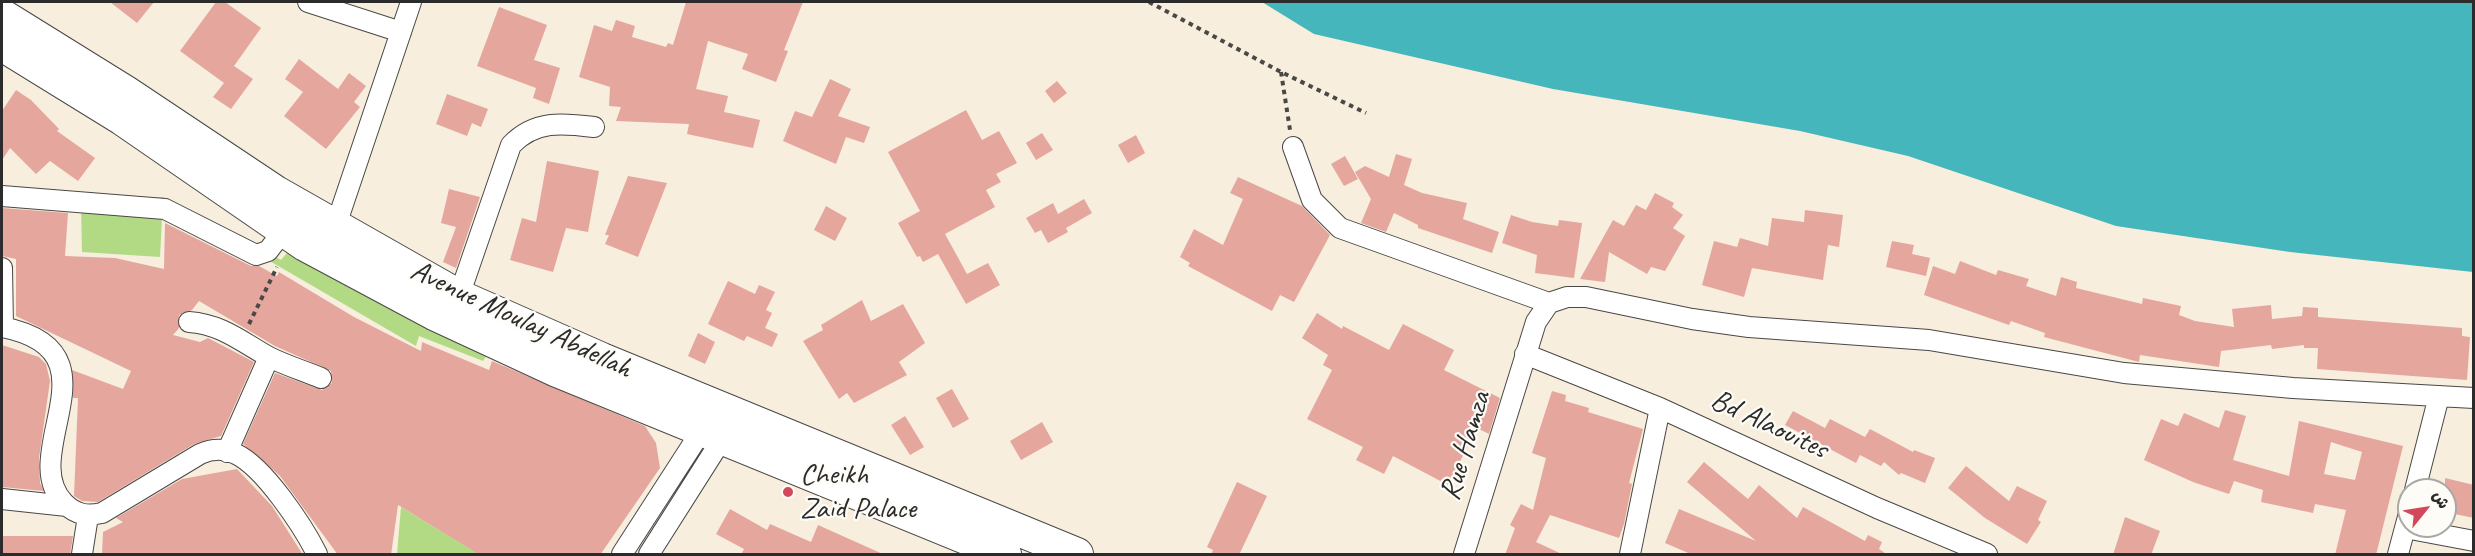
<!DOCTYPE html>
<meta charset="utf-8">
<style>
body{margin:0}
#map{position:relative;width:2475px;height:556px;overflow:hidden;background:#f7eedd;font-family:Caveat,"Playpen Sans Arabic",sans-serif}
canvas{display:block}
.frame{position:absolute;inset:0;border:3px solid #2b2b2b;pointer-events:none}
.north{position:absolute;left:2397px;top:478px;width:60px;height:60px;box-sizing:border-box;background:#fdfcf7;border:2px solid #a9a8a5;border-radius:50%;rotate:60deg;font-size:16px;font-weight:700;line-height:24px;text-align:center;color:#2b2b2b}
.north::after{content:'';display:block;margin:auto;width:21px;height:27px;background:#d1495b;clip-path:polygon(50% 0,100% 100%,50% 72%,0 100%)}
</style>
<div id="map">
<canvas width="2475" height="556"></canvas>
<div class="frame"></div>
<div class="north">ش</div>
</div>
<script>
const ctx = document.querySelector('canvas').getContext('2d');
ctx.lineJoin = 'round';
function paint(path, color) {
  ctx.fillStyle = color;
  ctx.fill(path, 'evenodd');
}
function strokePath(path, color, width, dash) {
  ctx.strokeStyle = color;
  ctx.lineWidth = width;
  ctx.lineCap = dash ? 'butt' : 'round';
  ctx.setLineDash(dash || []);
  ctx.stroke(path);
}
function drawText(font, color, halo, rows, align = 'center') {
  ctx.font = font + ' Caveat,sans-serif';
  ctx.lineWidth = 4.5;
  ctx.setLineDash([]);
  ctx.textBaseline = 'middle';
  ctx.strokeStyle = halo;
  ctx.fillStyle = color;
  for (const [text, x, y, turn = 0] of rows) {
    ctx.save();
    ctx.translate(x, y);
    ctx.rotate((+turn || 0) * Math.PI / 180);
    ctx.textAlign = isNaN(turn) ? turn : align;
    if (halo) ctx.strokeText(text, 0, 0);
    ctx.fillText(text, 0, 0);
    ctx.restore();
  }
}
paint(new Path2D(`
 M 163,197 L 281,260 L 291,248 L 488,353 L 483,361 L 419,336 L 416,346 L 163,199 L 160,257 L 82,252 L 81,206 Z
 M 401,507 L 479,554 L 397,554 Z`), '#b2da84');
paint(new Path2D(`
 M 1262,2 L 2473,2 L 2473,272 L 2290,252 L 2116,226 L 1908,156 L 1800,131 L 1553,89 L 1314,34 Z`), '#46b6bd');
paint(new Path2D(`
 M 110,2 L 154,2 L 137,23 Z
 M 216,2 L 225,2 L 261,28 L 234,66 L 253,79 L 231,109 L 213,97 L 224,83 L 180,51 Z
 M 686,2 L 803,2 L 784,50 L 788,51 L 776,82 L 742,69 L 748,54 L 708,41 L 696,89 L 728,96 L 724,112 L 760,120 L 753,148 L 687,134 L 689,124 L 616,121 L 621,107 L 609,106 L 610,87 L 579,77 L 594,25 L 612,31 L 616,20 L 635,26 L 632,37 L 666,47 L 668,43 L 673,45 Z
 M 499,7 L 547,25 L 534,60 L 560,68 L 549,104 L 533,98 L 536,88 L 477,66 Z
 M 299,59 L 338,89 L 349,73 L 366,86 L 354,102 L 360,107 L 326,149 L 284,116 L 303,92 L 285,79 Z
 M 830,79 L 851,89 L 838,116 L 870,127 L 864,143 L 846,137 L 836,164 L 783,141 L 795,111 L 812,117 Z
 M 1057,81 L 1067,93 L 1054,103 L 1045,91 Z
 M 16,90 L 31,100 L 59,129 L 57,131 L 95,158 L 78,181 L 50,161 L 36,174 L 10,148 L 2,160 L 2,111 Z
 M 447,94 L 488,109 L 481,127 L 472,123 L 467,136 L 436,124 Z
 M 966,110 L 982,140 L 999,131 L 1017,163 L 996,174 L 1001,182 L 986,190 L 995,207 L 945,234 L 967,274 L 988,263 L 1000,285 L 966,304 L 938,254 L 923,262 L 920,256 L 917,257 L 898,223 L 920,211 L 888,152 Z
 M 1042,133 L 1053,150 L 1036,160 L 1026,143 Z
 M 1136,135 L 1145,153 L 1128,163 L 1118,145 Z
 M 1396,154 L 1412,159 L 1404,185 L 1422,193 L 1467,203 L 1463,219 L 1499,232 L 1492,253 L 1418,228 L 1418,225 L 1394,213 L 1386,232 L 1361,223 L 1371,199 L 1355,172 L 1365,166 L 1389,177 Z
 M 1345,156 L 1358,179 L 1344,186 L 1331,164 Z
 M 547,161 L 599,171 L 588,232 L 566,228 L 553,272 L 510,260 L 522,218 L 536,222 Z
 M 628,176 L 667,183 L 638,257 L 605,244 L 609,235 L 605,235 Z
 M 1238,177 L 1302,206 L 1330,235 L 1294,302 L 1280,295 L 1272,311 L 1188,266 L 1190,263 L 1180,257 L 1194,229 L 1223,245 L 1243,199 L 1230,193 Z
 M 449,189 L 480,197 L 456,268 L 443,262 L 456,227 L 441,223 Z
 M 1655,193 L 1674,203 L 1672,207 L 1683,215 L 1673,228 L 1685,236 L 1665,271 L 1651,267 L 1647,274 L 1609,252 L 1605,282 L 1580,279 L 1613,220 L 1624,226 L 1636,205 L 1646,210 Z
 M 1084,199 L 1092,213 L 1066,228 L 1068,232 L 1048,243 L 1041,230 L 1035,233 L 1026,218 L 1053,203 L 1058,214 Z
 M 826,206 L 847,218 L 835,241 L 814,230 Z
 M 2,208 L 68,213 L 65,256 L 115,258 L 164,269 L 165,223 L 251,266 L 259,266 L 277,276 L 279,272 L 354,317 L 421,351 L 422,342 L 489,370 L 492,361 L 645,426 L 656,443 L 660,468 L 600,555 L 480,555 L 398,505 L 391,555 L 338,555 L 280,476 L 243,444 L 275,373 L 322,390 L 332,383 L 331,371 L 275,346 L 199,301 L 192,310 L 179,315 L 179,328 L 173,335 L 200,342 L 208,338 L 254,362 L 221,436 L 194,444 L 98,502 L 82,501 L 74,496 L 78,398 L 73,398 L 72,370 L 123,389 L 131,371 L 16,316 L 16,259 L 2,256 Z
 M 1805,210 L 1843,215 L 1839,247 L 1828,245 L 1823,280 L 1752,268 L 1744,297 L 1702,285 L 1714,241 L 1737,247 L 1740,238 L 1768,246 L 1772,218 L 1804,222 Z
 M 1511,215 L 1532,222 L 1558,226 L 1559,220 L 1582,223 L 1574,278 L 1535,273 L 1537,255 L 1502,243 Z
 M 1892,241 L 1914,245 L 1912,254 L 1930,258 L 1926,276 L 1886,267 Z
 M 1960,261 L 1996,275 L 1998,270 L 2029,279 L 2026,286 L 2056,296 L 2061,277 L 2077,282 L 2076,288 L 2142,304 L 2143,298 L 2181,306 L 2179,315 L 2195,321 L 2234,327 L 2232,309 L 2271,305 L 2272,319 L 2302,316 L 2303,307 L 2318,308 L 2318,317 L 2462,328 L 2462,336 L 2470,337 L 2467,380 L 2317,369 L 2318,348 L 2304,348 L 2304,345 L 2272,349 L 2271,345 L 2221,351 L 2219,367 L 2140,355 L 2139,362 L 2044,337 L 2045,333 L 2011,321 L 2009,325 L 1924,295 L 1933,266 L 1955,274 Z
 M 728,281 L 755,294 L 759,285 L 775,292 L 766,310 L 772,313 L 765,328 L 778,334 L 772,347 L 747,336 L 744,341 L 708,324 Z
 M 862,300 L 871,321 L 903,304 L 925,343 L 899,362 L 907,375 L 854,403 L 847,393 L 839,399 L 803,341 L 823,330 L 821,325 Z
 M 1317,313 L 1342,329 L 1343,326 L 1389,350 L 1403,324 L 1454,350 L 1444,370 L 1500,398 L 1489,434 L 1477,428 L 1448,485 L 1393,456 L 1384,474 L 1356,460 L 1363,447 L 1307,419 L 1332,370 L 1323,365 L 1328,355 L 1302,338 Z
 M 698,333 L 715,342 L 705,364 L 688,356 Z
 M 2,345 L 39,357 L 46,364 L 50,381 L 39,458 L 40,483 L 44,491 L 2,487 Z
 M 952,389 L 969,419 L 953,428 L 936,398 Z
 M 1552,391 L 1566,395 L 1565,401 L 1589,408 L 1588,412 L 1643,429 L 1629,483 L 1632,484 L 1624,524 L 1619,538 L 1550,515 L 1536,542 L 1564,555 L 1505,555 L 1515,528 L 1510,525 L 1521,504 L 1533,510 L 1546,458 L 1532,453 Z
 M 2225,410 L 2246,416 L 2233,460 L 2289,476 L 2299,421 L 2403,446 L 2376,555 L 2335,555 L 2346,510 L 2315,504 L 2313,513 L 2261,502 L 2263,490 L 2234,481 L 2229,494 L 2193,482 L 2144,460 L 2161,419 L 2178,426 L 2184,413 L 2219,428 ZM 2331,442 L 2362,452 L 2355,480 L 2324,474 Z
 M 1793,411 L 1825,428 L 1830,419 L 1865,437 L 1870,429 L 1913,452 L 1914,450 L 1935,458 L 1925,483 L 1901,473 L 1899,475 L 1884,462 L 1881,466 L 1860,455 L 1856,463 L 1785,425 Z
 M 905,416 L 924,447 L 910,455 L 891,425 Z
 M 1042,422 L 1053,442 L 1021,460 L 1010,441 Z
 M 1704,462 L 1748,499 L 1759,485 L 1797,518 L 1803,507 L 1865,541 L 1868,535 L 1882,542 L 1879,549 L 1888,555 L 1693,555 L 1665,543 L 1679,509 L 1756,541 L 1687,482 Z
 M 1966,466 L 2009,501 L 2017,486 L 2047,501 L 2038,520 L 2041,522 L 2027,544 L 1985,518 L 1948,488 Z
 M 237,469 L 272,506 L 303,555 L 102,555 L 103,532 L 123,522 L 116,518 L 182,479 Z
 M 2445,478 L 2474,485 L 2474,518 L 2445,512 Z
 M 1237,482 L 1267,496 L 1239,555 L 1211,555 L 1213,550 L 1207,547 Z
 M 730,509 L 767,530 L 770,524 L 811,542 L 818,525 L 885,555 L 741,555 L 744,549 L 716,534 Z
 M 2125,517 L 2160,531 L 2151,555 L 2113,555 Z
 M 2,536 L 73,536 L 70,555 L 2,555 Z`), '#e5a69e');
const minor = new Path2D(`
 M 308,2 L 401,32
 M 1293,147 L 1312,200 L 1340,228 L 1549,303
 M 2,196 L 165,209 L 256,255 L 268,251 L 284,230
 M 335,228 L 411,2
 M 2,268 L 3,327
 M 459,296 L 511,145 C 535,120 562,123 594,127
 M 189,322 C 221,324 242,342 269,357 C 285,365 304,371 321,378
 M 2,327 C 124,351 15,453 64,503 C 76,515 87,516 102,513 L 200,454 C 211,449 224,448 236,454 C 264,467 303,526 317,554
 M 1525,354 L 1660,408 L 1877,508 L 1987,554
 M 227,452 L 269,357
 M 2415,490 L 2439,396
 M 2,499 L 67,506
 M 2405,528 L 2474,541
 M 82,554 L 88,516
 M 622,554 L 702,430
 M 649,554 L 722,439
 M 1464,554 L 1536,322 L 1549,303 L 1567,297 L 1586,297 L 1692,319 L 1749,327 L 1929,340 L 2124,373 L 2293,388 L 2474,398
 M 1630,554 L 1660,408
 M 2398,554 L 2409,513`);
const primary = new Path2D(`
 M 2,15 L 126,92 L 276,192 L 459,296 L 602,359 L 1077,554
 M 2,45 L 122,119 L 305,245 L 434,314 L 557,371 L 1005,554`);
strokePath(minor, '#4a4846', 22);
strokePath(primary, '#4a4846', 34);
strokePath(new Path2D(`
 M 1149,2 L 1281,72 L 1366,113
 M 1281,72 L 1290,130
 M 249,324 L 277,267`), '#4a4846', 4, [4.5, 4.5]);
strokePath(minor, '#fff', 20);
strokePath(primary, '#fff', 32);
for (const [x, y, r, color] of [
 [788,492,6,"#d1495b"]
]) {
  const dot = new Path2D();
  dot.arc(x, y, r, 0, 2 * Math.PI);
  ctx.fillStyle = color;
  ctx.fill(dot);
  strokePath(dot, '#fdfcf7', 2);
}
drawText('30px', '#2b2b2b', '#fdfcf7', [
 ["Avenue Moulay Abdellah",521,320,25],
 ["Bd Alaouites",1769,425,25],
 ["Rue Hamza",1466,446,-73]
]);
drawText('30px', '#2b2b2b', '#fdfcf7', [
 ["Cheikh",800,475],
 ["Zaid Palace",800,509]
], 'left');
</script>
